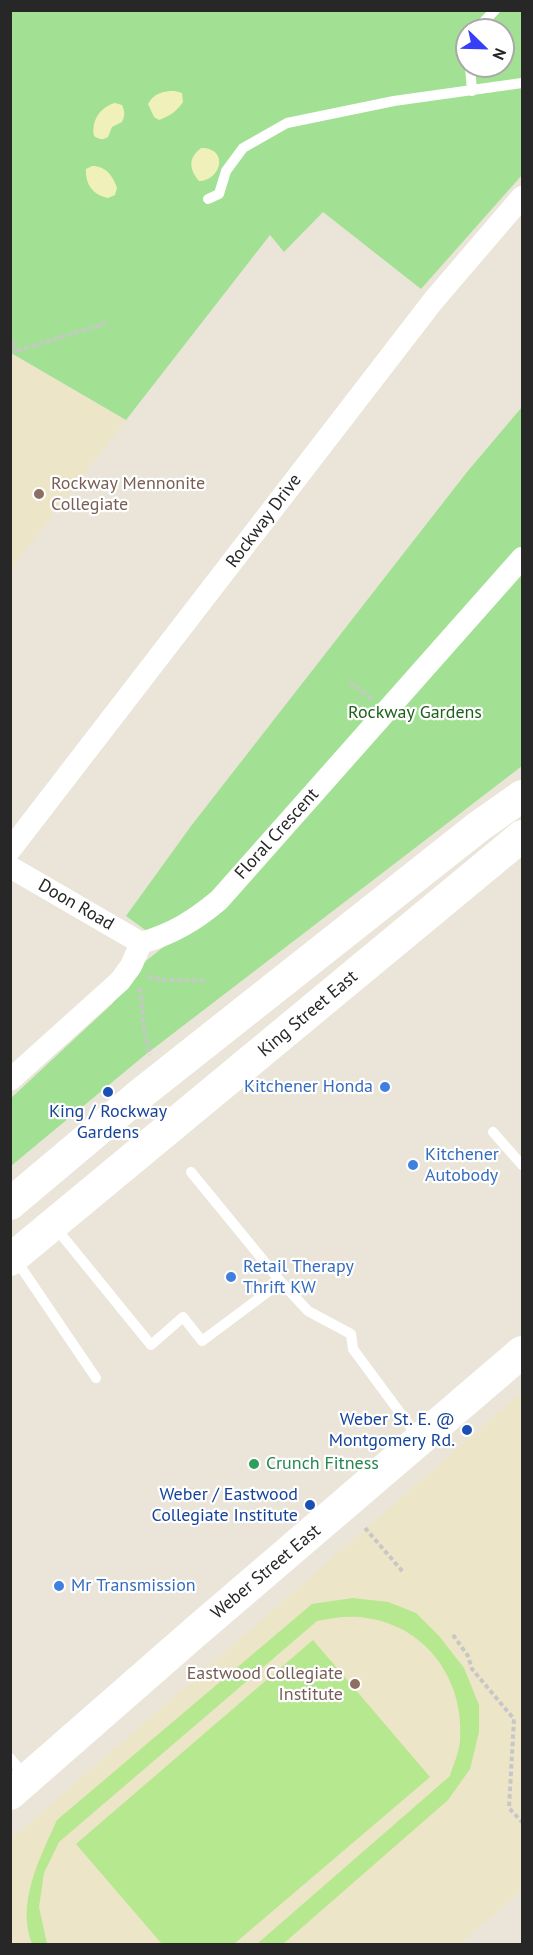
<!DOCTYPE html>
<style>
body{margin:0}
#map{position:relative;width:533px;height:1955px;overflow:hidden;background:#eae5d8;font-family:"PT Sans",sans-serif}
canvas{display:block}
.frame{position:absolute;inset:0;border:12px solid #272727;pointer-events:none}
.north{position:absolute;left:455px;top:18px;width:60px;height:60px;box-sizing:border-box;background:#fff;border:2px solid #a9a9a9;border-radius:50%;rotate:113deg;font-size:16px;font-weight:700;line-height:24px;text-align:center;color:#272727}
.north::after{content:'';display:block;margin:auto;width:21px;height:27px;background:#373ef8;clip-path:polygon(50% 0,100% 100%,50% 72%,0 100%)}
</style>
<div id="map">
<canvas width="533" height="1955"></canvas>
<div class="frame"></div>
<div class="north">N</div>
</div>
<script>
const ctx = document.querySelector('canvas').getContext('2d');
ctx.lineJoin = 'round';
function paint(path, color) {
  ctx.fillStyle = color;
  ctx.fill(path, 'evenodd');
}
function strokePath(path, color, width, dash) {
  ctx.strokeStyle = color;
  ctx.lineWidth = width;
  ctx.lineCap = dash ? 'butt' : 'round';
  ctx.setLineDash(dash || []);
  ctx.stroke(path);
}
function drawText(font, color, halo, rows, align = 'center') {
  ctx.font = font + ' "PT Sans",sans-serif';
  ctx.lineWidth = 4.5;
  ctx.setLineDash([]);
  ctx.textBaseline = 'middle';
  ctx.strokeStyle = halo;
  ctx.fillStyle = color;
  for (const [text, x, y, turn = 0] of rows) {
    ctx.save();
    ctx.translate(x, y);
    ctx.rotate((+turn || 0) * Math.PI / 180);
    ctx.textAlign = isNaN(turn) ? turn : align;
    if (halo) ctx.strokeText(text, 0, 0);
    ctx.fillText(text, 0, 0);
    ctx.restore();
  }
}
paint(new Path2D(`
 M 11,353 L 126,420 L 11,569 Z
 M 522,1392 L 522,1890 L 460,1944 L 11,1944 L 11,1839 Z`), '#ece5c7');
paint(new Path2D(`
 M 10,11 L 522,11 L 522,175 L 421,289 L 323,212 L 284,252 L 270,235 L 126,420 L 11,353 ZM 467,30 L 503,30 L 503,66 L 467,66 Z
 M 522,407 L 522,766 L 145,1055 L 11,1166 L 11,1098 L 112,1004 L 142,964 L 166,945 L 126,916 L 191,826 L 467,472 Z`), '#a2e194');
paint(new Path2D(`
 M 175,91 L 182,93 L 183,102 C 177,111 170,116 159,120 L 154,117 L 148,104 C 154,93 163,91 175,91 Z
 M 115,103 L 122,105 C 125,112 125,115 122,122 L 112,127 L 108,137 C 103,140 100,140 94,136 C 91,121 100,107 115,103 Z
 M 201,148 C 230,148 221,181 199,181 C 189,169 188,158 201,148 Z
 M 92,166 C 106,166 113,176 117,188 L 115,195 L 108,198 C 93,195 85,184 86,169 Z`), '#f0f0ba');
paint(new Path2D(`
 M 353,1598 L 388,1602 L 416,1613 L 439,1636 L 464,1668 L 479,1705 L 479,1732 L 470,1769 L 448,1800 L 283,1944 L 257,1944 L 450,1776 C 453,1765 459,1753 460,1741 C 465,1682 428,1627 367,1618 C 351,1615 332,1618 317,1621 L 59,1842 L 44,1873 L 39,1907 L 47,1944 L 32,1944 C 16,1902 40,1858 57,1820 L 312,1604 Z
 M 313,1640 L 430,1777 L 234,1944 L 162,1944 L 76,1844 Z`), '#b5e88f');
strokePath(new Path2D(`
 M 10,336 L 17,351
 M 10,353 L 106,323
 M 350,682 L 372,699
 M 148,976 L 161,980 L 207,981
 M 140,988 L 144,1029 L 150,1055
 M 365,1528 L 403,1572
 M 453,1635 L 468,1656 L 472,1669 L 514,1719 L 509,1808 L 522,1822`), '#c7c7c7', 4, [4.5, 3]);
strokePath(new Path2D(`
 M 476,30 L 495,10
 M 470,66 L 472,91
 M 208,199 L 219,194 L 226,171 L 243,148 L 287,123 L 394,101 L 522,83
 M 493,1132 L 522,1165
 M 191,1172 L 281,1282 L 308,1311 L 351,1334 L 353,1349 L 418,1437
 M 55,1227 L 151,1345 L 183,1317 L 202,1341 L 281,1282
 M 16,1260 L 96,1378
 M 10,1758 L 26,1777`), '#fff', 10);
strokePath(new Path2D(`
 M 10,850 L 433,301 L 522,197
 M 10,867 L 141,943
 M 141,943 C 172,934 194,921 219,900 L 522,558
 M 10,1080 L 120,981 L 131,966 L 141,943`), '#fff', 22);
strokePath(new Path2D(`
 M 10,1204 L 143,1092 L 478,827 L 522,796
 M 10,1260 L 522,836
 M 10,1794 L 194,1633 L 522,1352`), '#fff', 32);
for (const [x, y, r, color] of [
 [39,494,6,"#8d6e63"],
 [385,1087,6,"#3f7fe0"],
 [108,1092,6,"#1a4fb4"],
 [413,1165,6,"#3f7fe0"],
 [231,1277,6,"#3f7fe0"],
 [467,1430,6,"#1a4fb4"],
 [254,1464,6,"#2e9e5b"],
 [310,1505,6,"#1a4fb4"],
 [59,1586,6,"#3f7fe0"],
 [355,1684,6,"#8d6e63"]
]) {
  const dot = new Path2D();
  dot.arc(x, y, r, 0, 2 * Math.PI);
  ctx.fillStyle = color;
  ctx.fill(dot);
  strokePath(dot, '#fff', 2);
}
drawText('18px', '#785e54', '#fff', [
 ["Rockway Mennonite",51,484],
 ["Collegiate",51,505],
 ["Eastwood Collegiate",343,1674,"right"],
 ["Institute",343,1695,"right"]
], 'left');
drawText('18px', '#272727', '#fff', [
 ["Rockway Drive",264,521,-53],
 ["Floral Crescent",277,834,-48],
 ["Doon Road",76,905,30],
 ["King Street East",308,1014,-40],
 ["Weber Street East",266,1572,-40]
]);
drawText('18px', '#1d6119', '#fff', [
 ["Rockway Gardens",415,713]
]);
drawText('18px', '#366cbe', '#fff', [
 ["Kitchener Honda",373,1087,"right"],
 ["Kitchener",425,1155],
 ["Autobody",425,1176],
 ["Retail Therapy",243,1267],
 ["Thrift KW",243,1288],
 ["Mr Transmission",71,1586]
], 'left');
drawText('18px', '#164399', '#fff', [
 ["King / Rockway",108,1112,"center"],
 ["Gardens",108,1133,"center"],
 ["Weber St. E. @",455,1420],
 ["Montgomery Rd.",455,1441],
 ["Weber / Eastwood",298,1495],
 ["Collegiate Institute",298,1516]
], 'right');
drawText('18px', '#27864d', '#fff', [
 ["Crunch Fitness",266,1464]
], 'left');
</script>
